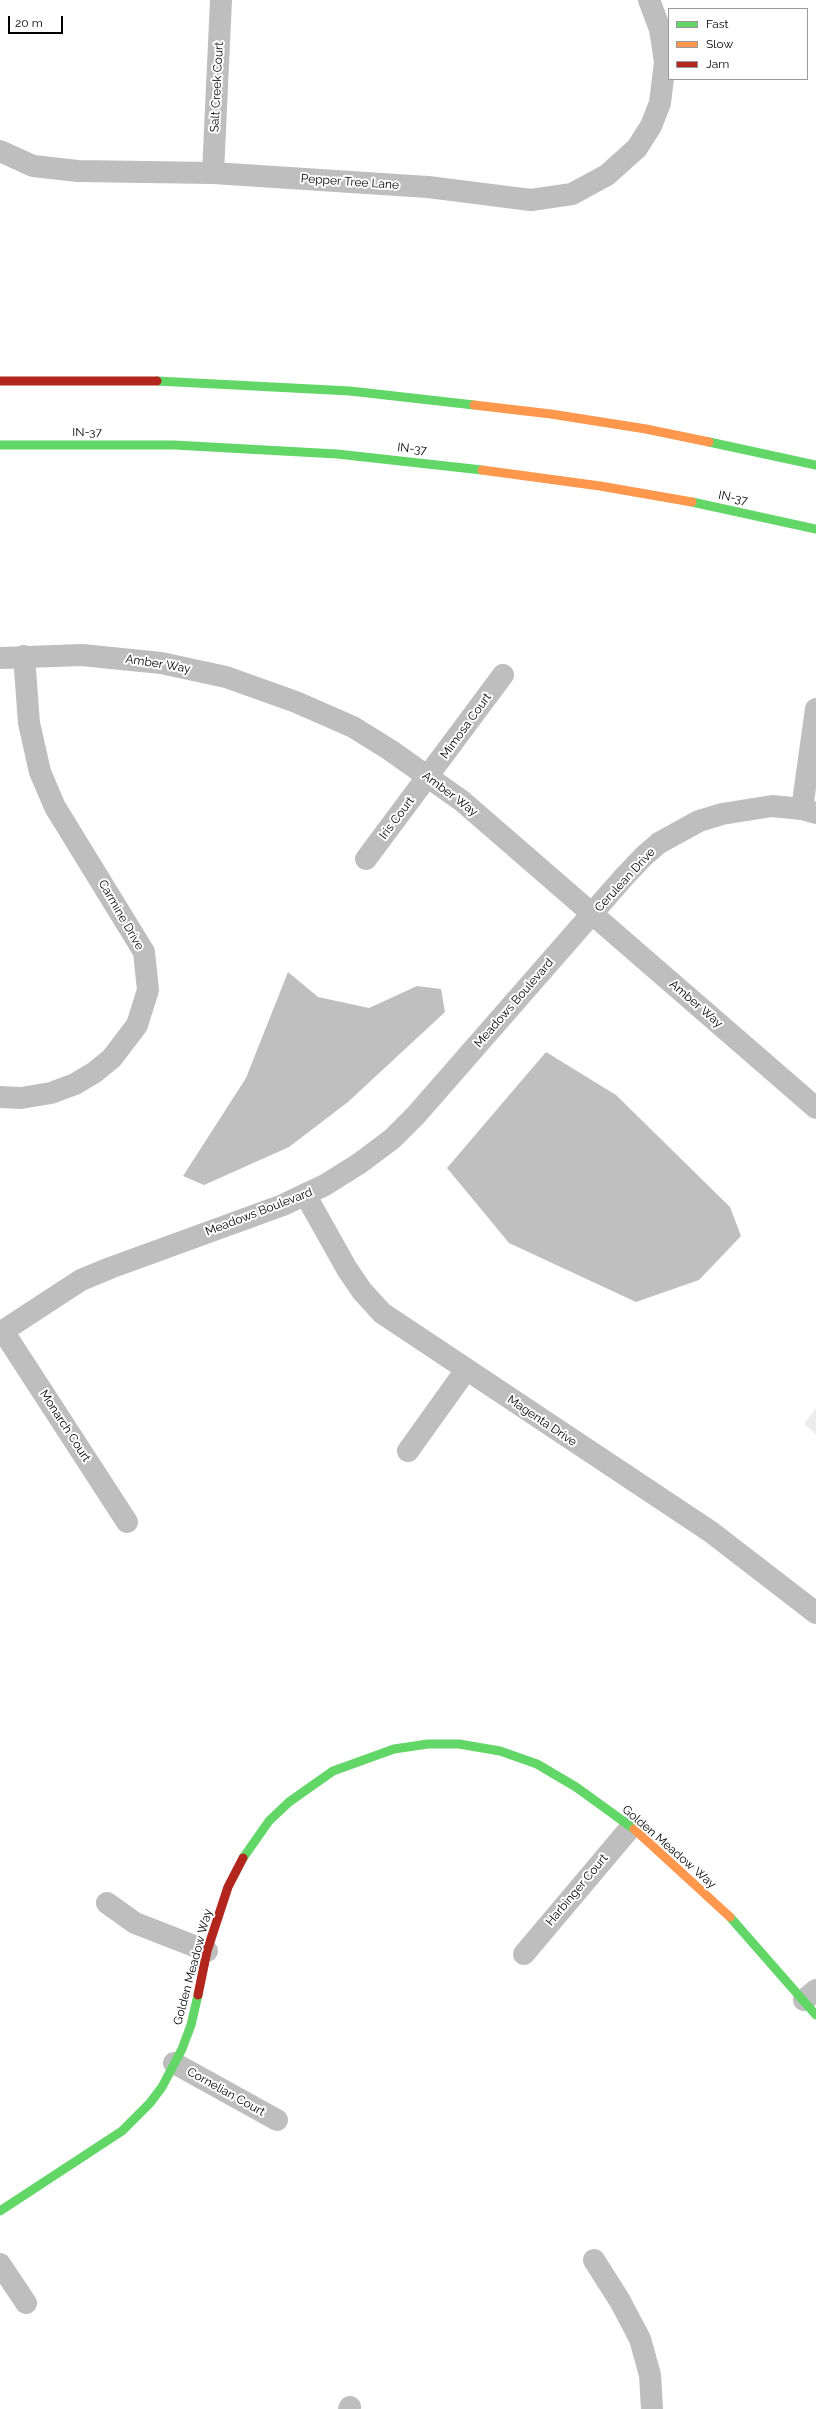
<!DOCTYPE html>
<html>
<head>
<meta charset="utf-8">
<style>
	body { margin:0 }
	#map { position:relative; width:816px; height:2409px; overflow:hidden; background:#fff; font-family:Raleway,sans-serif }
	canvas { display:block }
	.legend { position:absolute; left:668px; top:8px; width:140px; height:72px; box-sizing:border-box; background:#fff; border:1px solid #999; margin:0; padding:5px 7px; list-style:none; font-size:12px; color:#000 }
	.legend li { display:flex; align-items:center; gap:8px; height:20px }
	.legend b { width:20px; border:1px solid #999 }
	.scale { position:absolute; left:8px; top:16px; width:55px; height:18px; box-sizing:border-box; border:2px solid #000; border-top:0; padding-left:5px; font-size:12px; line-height:14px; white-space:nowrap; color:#000; -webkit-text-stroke:3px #fff; paint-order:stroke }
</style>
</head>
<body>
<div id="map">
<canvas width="816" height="2409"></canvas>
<ul class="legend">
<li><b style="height:5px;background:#63d668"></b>Fast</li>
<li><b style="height:5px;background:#ff974d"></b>Slow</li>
<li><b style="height:5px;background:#b3261e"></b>Jam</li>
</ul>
<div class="scale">20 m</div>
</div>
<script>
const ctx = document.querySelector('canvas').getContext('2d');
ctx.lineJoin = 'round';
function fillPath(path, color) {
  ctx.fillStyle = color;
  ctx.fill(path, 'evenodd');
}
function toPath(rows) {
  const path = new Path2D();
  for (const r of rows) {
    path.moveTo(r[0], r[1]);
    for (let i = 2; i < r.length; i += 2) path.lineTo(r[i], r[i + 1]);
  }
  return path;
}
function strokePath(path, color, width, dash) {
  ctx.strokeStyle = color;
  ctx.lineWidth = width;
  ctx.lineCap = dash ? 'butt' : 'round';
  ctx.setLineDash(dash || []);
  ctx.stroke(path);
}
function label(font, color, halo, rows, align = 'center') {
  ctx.font = font + ' Raleway,sans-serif';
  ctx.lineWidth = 4;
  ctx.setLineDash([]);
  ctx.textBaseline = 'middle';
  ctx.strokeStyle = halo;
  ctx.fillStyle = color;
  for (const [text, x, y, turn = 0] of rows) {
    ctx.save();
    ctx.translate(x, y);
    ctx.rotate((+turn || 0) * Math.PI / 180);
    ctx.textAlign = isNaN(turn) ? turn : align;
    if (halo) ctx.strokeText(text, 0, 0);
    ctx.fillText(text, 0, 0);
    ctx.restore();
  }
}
fillPath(toPath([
	[816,1408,816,1434,804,1424]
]), '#ececec');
fillPath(toPath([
	[288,972,318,997,369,1008,417,986,441,989,445,1012,348,1102,289,1147,204,1185,183,1176,246,1078],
	[546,1052,616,1095,730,1207,741,1236,699,1280,636,1302,509,1243,447,1168]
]), '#bfbfbf');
strokePath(toPath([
	[0,151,33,166,78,171,213,173,428,187,531,200,572,194,607,175,637,148,651,126,660,103,665,62,660,29,649,0],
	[213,173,221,0],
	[0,658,82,655,161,663,226,677,296,702,353,727,390,750,462,801,816,1108],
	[802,809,816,709],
	[366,859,503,675],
	[0,1097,21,1098,51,1093,75,1084,95,1072,112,1058,137,1025,148,990,144,952,55,807,40,772,29,723,24,656],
	[305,1194,347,1269,362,1291,382,1313,711,1532,816,1613],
	[3,1331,127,1522],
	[0,1333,81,1280,110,1268,283,1205,325,1185,360,1163,392,1139,416,1115,624,877,644,856,659,843,699,821,722,814,772,806,802,809,816,813],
	[408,1451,466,1370],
	[107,1903,135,1923,207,1951],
	[524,1954,631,1827],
	[804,2000,816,1990],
	[174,2063,277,2120],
	[594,2260,620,2301,640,2339,650,2375,652,2409],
	[0,2264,26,2303],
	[349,2409,350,2407]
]), '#bebebe', 22);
strokePath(toPath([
	[157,381,350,391,474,405],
	[709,442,816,465],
	[0,445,174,445,337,454,482,470],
	[692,502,816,529],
	[243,1858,269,1821,289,1802,333,1771,394,1749,428,1744,459,1744,500,1751,537,1764,576,1787,634,1829],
	[730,1917,816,2015],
	[0,2211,122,2131,150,2103,162,2087,182,2049,191,2025,198,1995]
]), '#63d668', 9);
strokePath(toPath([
	[474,405,551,414,646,429,709,442],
	[482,470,600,486,692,502],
	[634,1829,730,1917]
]), '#ff974d', 9);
strokePath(toPath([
	[0,381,157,381],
	[198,1995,207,1951,228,1887,243,1858]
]), '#b3261e', 9);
label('12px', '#000', '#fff', [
	["Salt Creek Court",217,87,-87],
	["Pepper Tree Lane",350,182,4],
	["IN-37",87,432],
	["IN-37",412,449,6],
	["IN-37",733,498,12],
	["Amber Way",158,664,9],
	["Mimosa Court",466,726,-54],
	["Amber Way",450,794,37],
	["Iris Court",397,818,-53],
	["Cerulean Drive",625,880,-47],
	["Carmine Drive",121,915,60],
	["Meadows Boulevard",514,1003,-49],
	["Amber Way",696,1004,41],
	["Meadows Boulevard",259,1212,-21],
	["Magenta Drive",542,1421,34],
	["Monarch Court",65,1426,57],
	["Golden Meadow Way",669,1847,41],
	["Harbinger Court",577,1890,-50],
	["Golden Meadow Way",193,1967,-75],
	["Cornelian Court",226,2092,29]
]);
</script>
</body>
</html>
